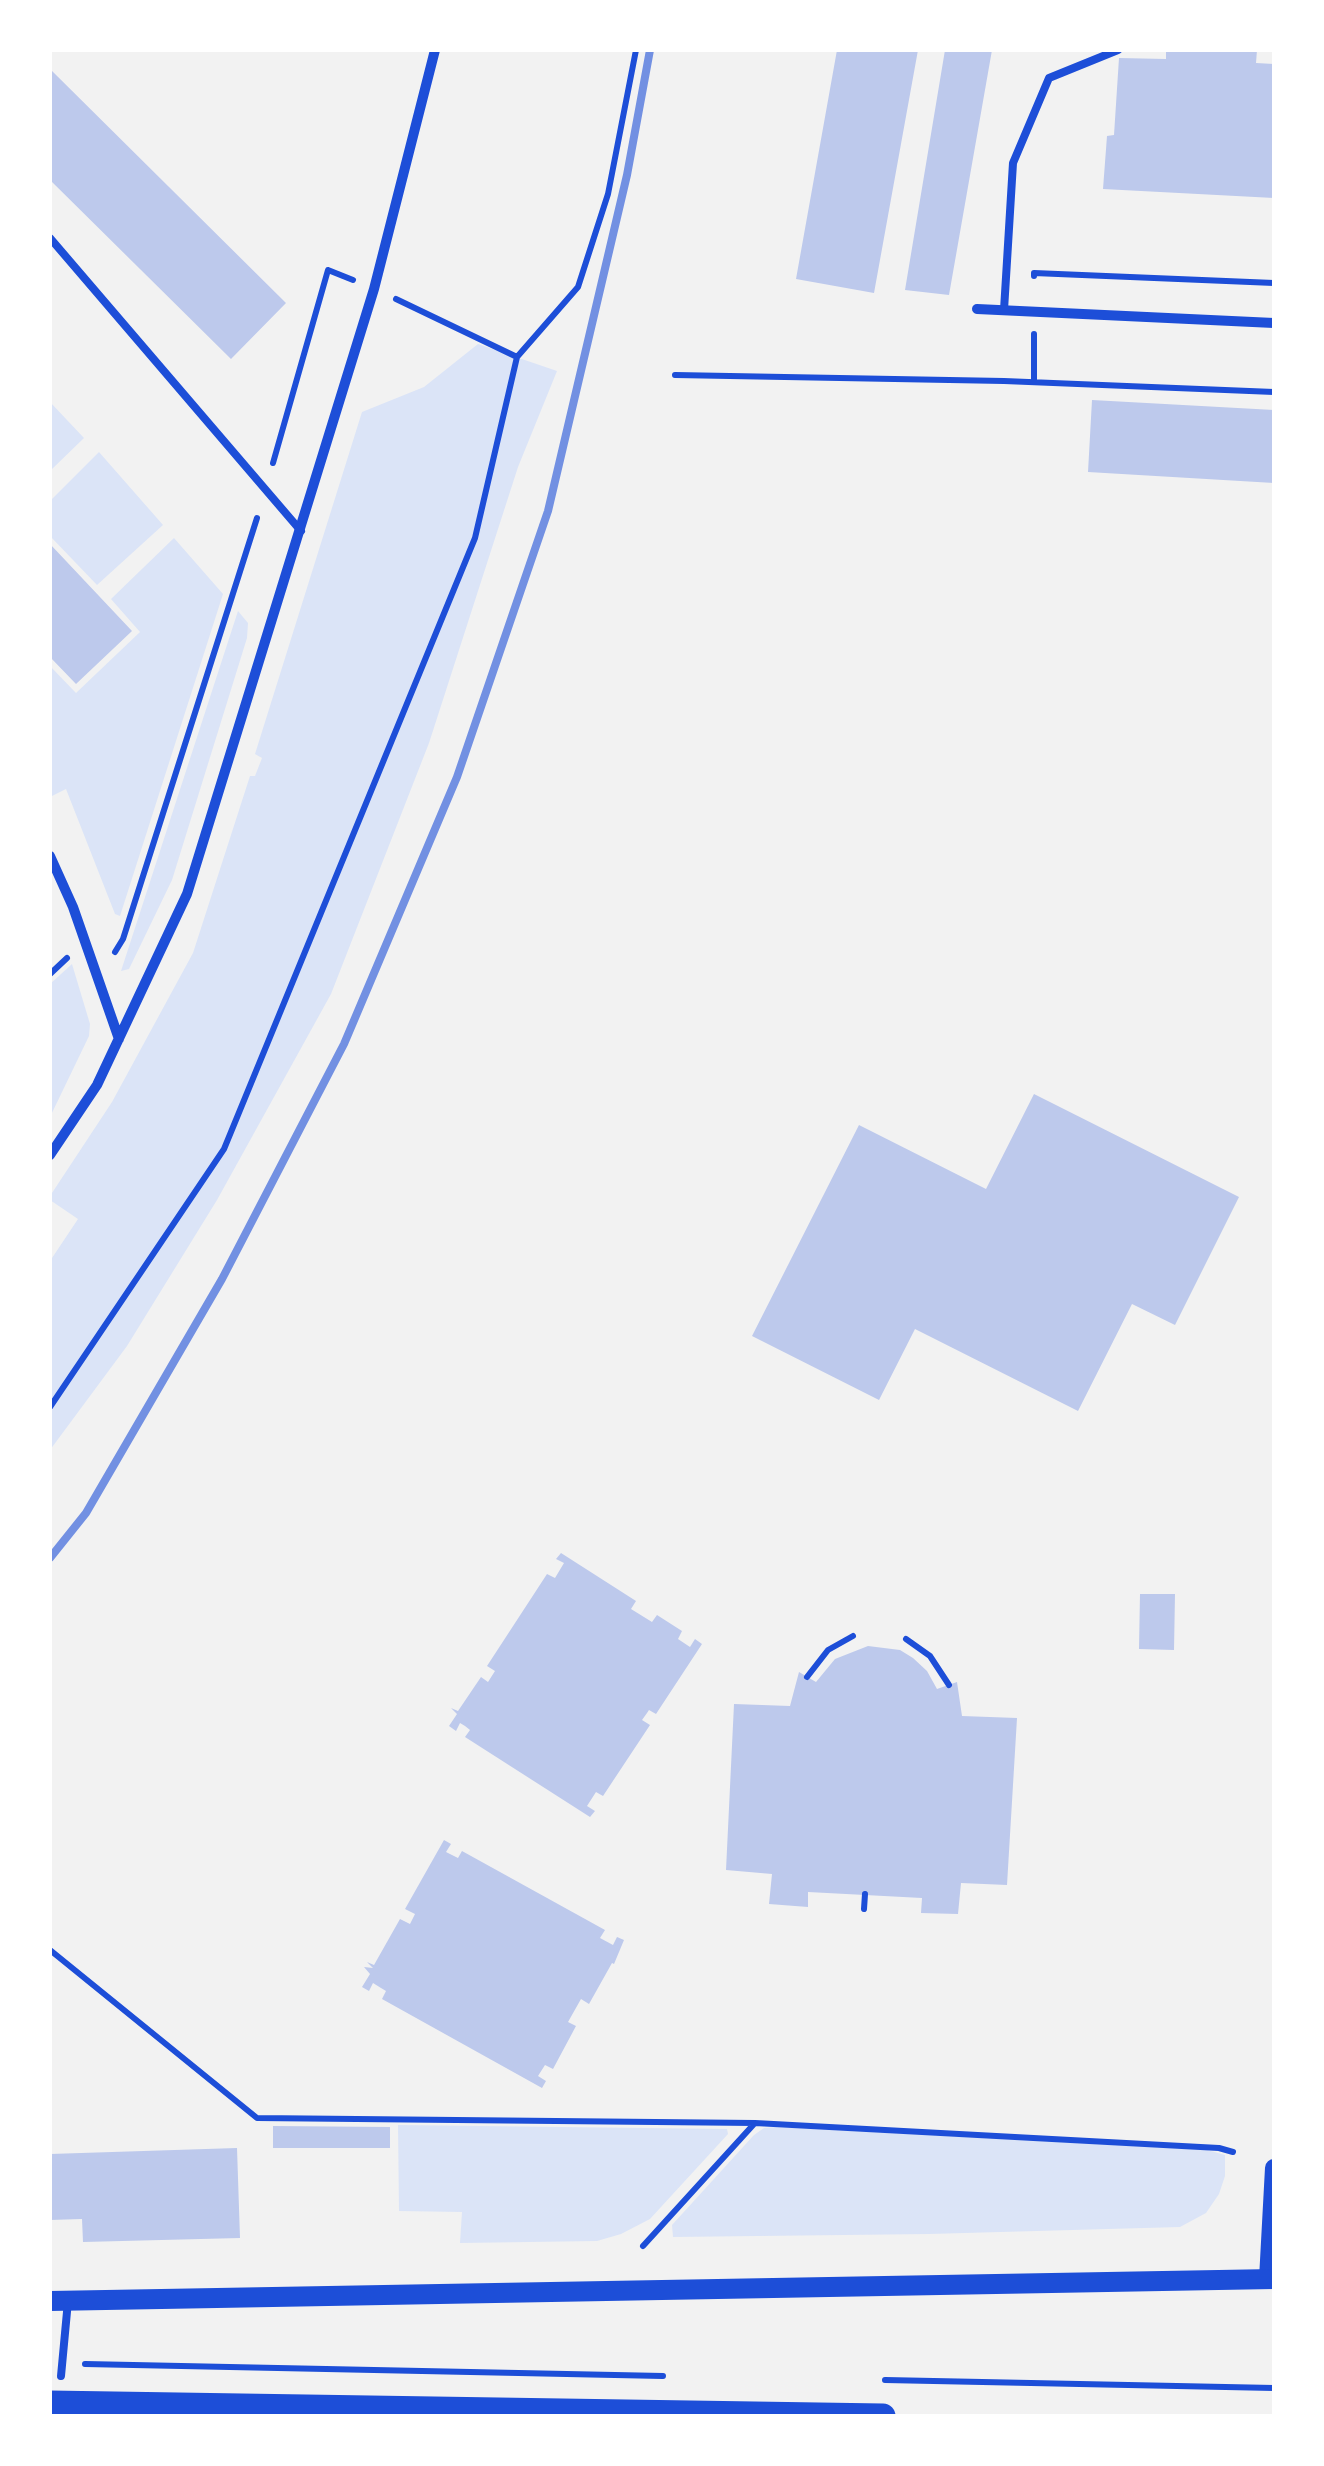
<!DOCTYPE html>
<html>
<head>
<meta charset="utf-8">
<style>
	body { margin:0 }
	#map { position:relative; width:1324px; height:2466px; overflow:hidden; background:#f2f2f2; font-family:Ubuntu,sans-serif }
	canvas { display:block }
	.frame { position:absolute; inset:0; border:52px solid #fff; pointer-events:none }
</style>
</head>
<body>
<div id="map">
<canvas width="1324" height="2466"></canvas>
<div class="frame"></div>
</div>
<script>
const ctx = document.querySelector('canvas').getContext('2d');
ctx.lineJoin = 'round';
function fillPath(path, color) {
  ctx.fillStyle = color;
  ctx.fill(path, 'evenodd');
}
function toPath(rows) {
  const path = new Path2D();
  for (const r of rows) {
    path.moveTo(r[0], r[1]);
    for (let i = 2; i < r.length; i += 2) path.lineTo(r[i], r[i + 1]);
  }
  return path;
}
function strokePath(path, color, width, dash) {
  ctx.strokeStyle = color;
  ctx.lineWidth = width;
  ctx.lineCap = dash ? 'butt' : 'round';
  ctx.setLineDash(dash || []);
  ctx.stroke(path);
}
fillPath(toPath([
	[478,344,557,371,518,467,429,743,331,994,217,1200,127,1346,50,1450,50,1261,78,1219,50,1200,50,1196,112,1102,193,953,250,776,255,776,262,758,255,754,362,412,424,387],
	[50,402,84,438,50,471],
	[99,452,163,525,97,585,50,536,50,501],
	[174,538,223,594,120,916,115,914,66,789,50,797,50,666,76,693,140,632,111,599],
	[238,611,248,623,247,638,172,880,129,969,121,971],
	[72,964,90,1024,89,1036,50,1117,50,984],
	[398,2125,727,2129,728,2134,650,2219,621,2234,597,2241,460,2243,462,2212,399,2211],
	[776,2127,1207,2150,1225,2155,1225,2176,1219,2194,1206,2213,1180,2227,929,2234,673,2237,672,2225,754,2135,764,2128]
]), '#dbe4f7');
fillPath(toPath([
	[837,50,918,50,874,293,796,279],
	[945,50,992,50,949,295,905,290],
	[1166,50,1257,50,1256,63,1274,64,1274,198,1103,189,1107,136,1114,135,1119,58,1166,59],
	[50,69,286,303,231,359,50,180],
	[1092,400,1274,410,1274,483,1088,472],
	[50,544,132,631,76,684,50,657],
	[1034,1094,1239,1197,1175,1325,1132,1304,1078,1411,915,1329,879,1400,752,1336,859,1125,986,1189],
	[561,1553,636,1601,631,1609,652,1622,657,1615,682,1631,678,1639,690,1647,695,1639,702,1644,656,1714,649,1710,647,1713,642,1720,650,1725,603,1796,596,1792,587,1806,595,1811,590,1817,465,1737,470,1730,465,1726,460,1723,456,1731,449,1726,457,1714,451,1708,458,1711,481,1677,488,1682,495,1671,487,1666,547,1574,555,1578,564,1563,556,1559],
	[1140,1594,1175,1594,1174,1650,1139,1649],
	[868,1646,900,1650,913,1658,927,1671,937,1689,957,1682,962,1716,1017,1718,1007,1885,961,1883,958,1914,921,1913,922,1898,808,1892,808,1907,769,1904,772,1874,726,1870,734,1704,790,1706,799,1672,816,1682,835,1659],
	[444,1840,451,1844,446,1852,458,1858,462,1851,605,1930,600,1938,613,1945,617,1937,624,1940,614,1964,612,1963,589,2004,581,1999,568,2022,576,2026,553,2069,545,2065,538,2076,546,2081,542,2088,382,1999,386,1991,381,1988,373,1983,369,1991,362,1987,370,1974,364,1967,373,1968,367,1962,374,1965,400,1919,410,1924,415,1914,405,1909],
	[273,2126,390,2127,390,2148,273,2148],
	[237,2148,240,2238,83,2242,82,2219,50,2220,50,2154]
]), '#bdc9ec');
strokePath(toPath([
	[1034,276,1034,273,1274,283],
	[396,299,517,357],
	[1034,334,1034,381],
	[675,375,1004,381,1274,392],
	[273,463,328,270,353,280],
	[115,952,123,939,257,518],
	[50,974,67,958],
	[50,1407,224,1149,475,538,517,357,578,287,608,194,636,50],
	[906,1639,930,1656,949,1685],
	[807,1677,828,1650,853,1636],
	[864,1909,865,1894],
	[50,1950,257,2118,755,2123,1219,2148,1233,2152],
	[643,2246,754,2124],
	[85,2364,663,2376],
	[885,2380,1274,2388]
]), '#1d4ed8', 6);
strokePath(toPath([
	[50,238,301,531],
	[1004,310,1013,163,1049,78,1118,50],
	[61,2376,68,2301]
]), '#1d4ed8', 8);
strokePath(toPath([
	[977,309,1274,323],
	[50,856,73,907,119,1039],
	[50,1155,97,1085,187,894,374,289,435,50]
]), '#1d4ed8', 10);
strokePath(toPath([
	[1268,2279,1274,2168]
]), '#1d4ed8', 18);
strokePath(toPath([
	[50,2301,1274,2279]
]), '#1d4ed8', 20);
strokePath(toPath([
	[50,2403,883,2416]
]), '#1d4ed8', 25);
strokePath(toPath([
	[50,1558,86,1513,222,1279,344,1044,457,777,548,511,627,175,650,50]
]), '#7290e2', 8);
</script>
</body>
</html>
